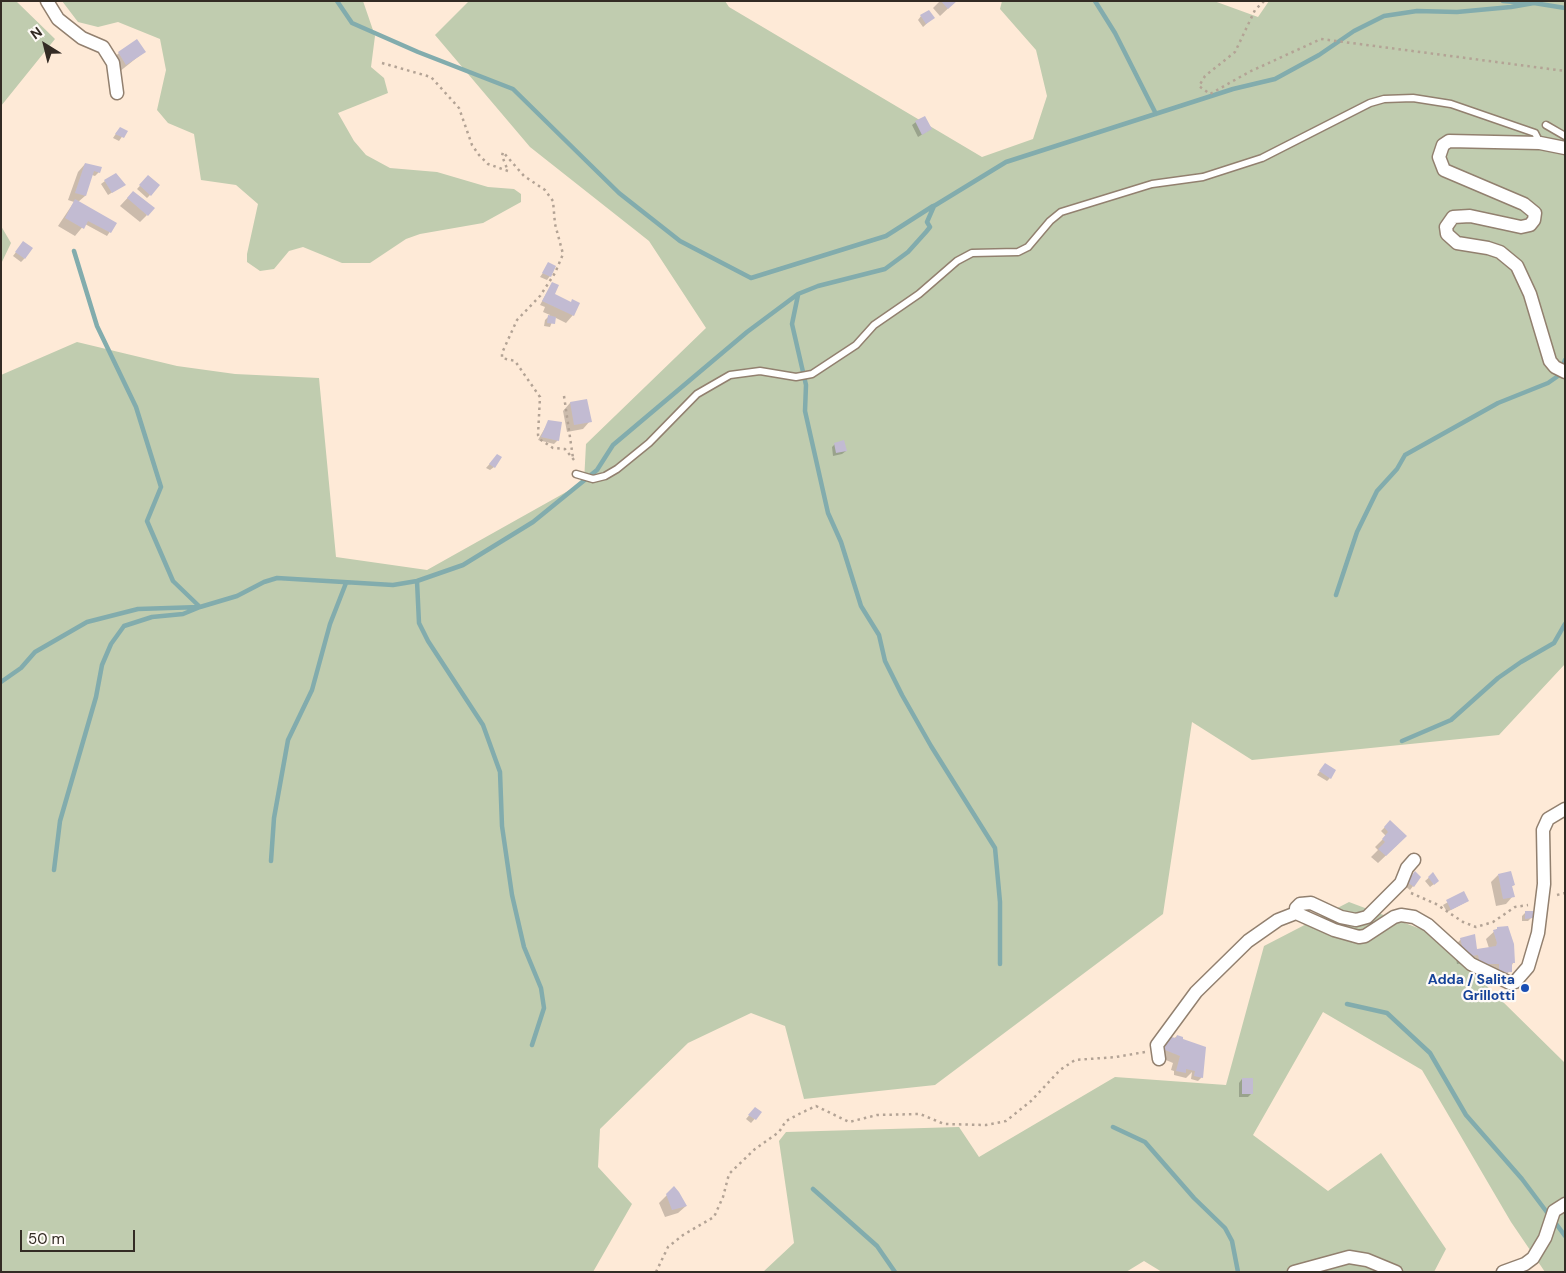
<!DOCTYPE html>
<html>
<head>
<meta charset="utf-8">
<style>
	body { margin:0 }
	#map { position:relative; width:1566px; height:1273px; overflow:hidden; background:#feead7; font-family:"DM Sans",sans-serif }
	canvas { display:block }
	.frame { position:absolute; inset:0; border:2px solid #332b24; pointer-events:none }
	.north { position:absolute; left:20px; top:20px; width:50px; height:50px; -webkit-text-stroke:4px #fefaf6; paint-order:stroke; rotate:324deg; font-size:14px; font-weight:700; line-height:20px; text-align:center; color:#332b24 }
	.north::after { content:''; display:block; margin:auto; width:18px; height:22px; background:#332b24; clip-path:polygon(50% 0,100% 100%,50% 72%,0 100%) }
	.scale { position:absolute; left:20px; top:1230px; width:115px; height:22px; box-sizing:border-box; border:2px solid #332b24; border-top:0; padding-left:6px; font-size:15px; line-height:18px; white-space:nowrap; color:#332b24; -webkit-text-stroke:4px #fefaf6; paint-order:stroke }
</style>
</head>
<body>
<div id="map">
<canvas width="1566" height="1273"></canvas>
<div class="frame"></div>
<div class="north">N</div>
<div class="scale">50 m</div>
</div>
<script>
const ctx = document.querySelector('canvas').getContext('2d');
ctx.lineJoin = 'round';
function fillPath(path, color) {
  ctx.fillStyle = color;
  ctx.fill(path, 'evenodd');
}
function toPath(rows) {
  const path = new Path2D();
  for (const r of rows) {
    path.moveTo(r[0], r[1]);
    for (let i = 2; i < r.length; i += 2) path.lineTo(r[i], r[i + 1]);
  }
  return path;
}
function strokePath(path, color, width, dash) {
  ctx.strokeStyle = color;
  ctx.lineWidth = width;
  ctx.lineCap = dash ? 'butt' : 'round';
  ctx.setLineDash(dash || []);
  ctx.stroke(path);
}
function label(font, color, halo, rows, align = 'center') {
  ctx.font = font + ' "DM Sans",sans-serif';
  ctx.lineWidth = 4.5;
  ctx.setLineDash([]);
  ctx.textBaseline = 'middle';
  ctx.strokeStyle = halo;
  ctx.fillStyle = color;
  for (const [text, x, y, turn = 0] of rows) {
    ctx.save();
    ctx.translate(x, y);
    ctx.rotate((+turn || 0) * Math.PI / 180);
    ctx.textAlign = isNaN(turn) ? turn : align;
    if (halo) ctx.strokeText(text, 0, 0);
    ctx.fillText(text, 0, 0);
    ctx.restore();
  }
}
fillPath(toPath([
	[1,1,16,1,55,39,1,106],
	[62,1,363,1,375,36,371,67,384,78,388,93,338,113,354,141,366,155,390,168,437,172,488,187,514,189,521,194,521,202,483,223,420,234,406,239,370,263,342,263,303,247,289,251,274,269,260,271,247,262,247,254,258,204,236,185,201,180,194,134,168,123,157,110,166,70,160,39,118,22,98,27,78,22],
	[469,1,725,1,729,7,982,157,1033,139,1047,96,1036,50,1000,9,1002,1,1214,1,1258,17,1269,1,1565,1,1565,664,1499,735,1252,760,1192,722,1163,914,935,1085,804,1099,785,1026,751,1013,688,1043,600,1129,598,1167,632,1204,593,1272,1,1272,1,375,77,342,177,366,235,374,319,378,336,557,427,570,584,482,586,444,706,328,649,241,530,147,435,35],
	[1,226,11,243,1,264],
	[1349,902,1434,934,1565,1063,1565,1272,1545,1272,1511,1222,1422,1070,1323,1012,1253,1135,1328,1191,1381,1153,1446,1249,1434,1272,1162,1272,1144,1261,1126,1272,763,1272,794,1243,779,1141,786,1132,959,1127,979,1157,1115,1077,1226,1085,1264,946]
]), '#c0ccaf');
fillPath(toPath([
	[940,1,956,1,940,16,933,8],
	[921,16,933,18,923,27,918,20],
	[144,52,119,72,111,60,119,53],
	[916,122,931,129,918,137,912,125],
	[126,131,119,141,113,138,117,132],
	[85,164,99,172,95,176,92,175,85,196,78,202,115,224,107,236,85,224,75,236,58,226,74,202,68,200,78,172],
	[148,177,150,195,147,198,137,189],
	[105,181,124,185,108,195,101,184],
	[133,192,147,215,140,222,120,206],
	[23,243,24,259,21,262,13,256],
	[549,264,550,276,547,280,540,277],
	[552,283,550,299,573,315,566,323,554,317,550,327,544,326,545,320,550,315,543,312,545,307,540,305],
	[586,400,590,421,583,429,567,432,563,411,570,403],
	[549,421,558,440,554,444,538,440],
	[835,444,846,451,842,454,833,456,832,447],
	[494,459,494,467,490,470,486,468],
	[1325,764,1330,778,1327,781,1317,775],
	[1390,822,1398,844,1378,863,1371,857,1378,850,1375,847,1386,836,1381,831],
	[1433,874,1434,884,1430,887,1425,881],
	[1498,875,1514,885,1511,887,1513,896,1506,904,1496,906,1491,882],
	[1412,876,1420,877,1410,890,1405,886],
	[1464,893,1468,901,1447,912,1443,905],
	[1525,913,1531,918,1528,921,1522,921,1522,916],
	[1498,928,1513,963,1507,975,1470,962,1457,964,1454,947,1461,939,1476,951,1489,948,1486,939],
	[1177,1036,1202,1077,1198,1081,1191,1079,1192,1072,1186,1078,1174,1075,1174,1071,1171,1070,1173,1063,1154,1055],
	[1242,1079,1252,1093,1248,1097,1239,1097,1239,1083],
	[752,1112,760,1113,751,1123,746,1119],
	[674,1188,686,1206,678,1213,665,1217,659,1203]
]), '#0003');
strokePath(toPath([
	[337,1,352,23,418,52,513,89,619,193,680,241,751,278,886,236,933,206],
	[1095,1,1115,33,1156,114],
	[1503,1,1526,3],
	[798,295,792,324,806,385,805,411,828,513,841,542,861,606,879,635,885,661,902,695,931,746,995,848,1000,902,1000,964],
	[417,581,419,623,428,641,483,725,500,772,502,826,512,895,524,947,541,988,544,1008,532,1045],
	[1336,595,1357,532,1377,491,1397,469,1405,455,1498,403,1548,383,1558,376,1565,360],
	[1,682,21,668,35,652,87,622,138,609,200,607,237,596,264,582,277,578,393,585,417,581,463,565,533,522,597,470,613,445,747,332,798,294,818,286,885,269,908,252,926,232,930,227,927,222,934,206,1006,162,1233,89,1275,79,1319,55,1354,31,1384,16,1417,11,1457,12,1511,7,1534,3,1565,8],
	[1402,741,1451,720,1498,678,1521,662,1554,643,1565,624],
	[271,861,274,818,288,740,312,690,330,624,346,583],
	[54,870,60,821,96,697,102,665,111,644,124,626,152,617,183,614,200,607,173,581,147,521,161,487,136,407,97,326,74,251],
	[1347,1004,1387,1013,1430,1053,1466,1115,1522,1179,1549,1215],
	[1113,1127,1145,1142,1194,1198,1225,1228,1232,1241,1238,1272],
	[813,1189,877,1246,895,1272],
	[1554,1221,1565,1236]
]), '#82acad', 4.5);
fillPath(toPath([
	[941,1,957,1,948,9],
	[929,10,935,18,926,24,920,15],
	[137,39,146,52,126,65,118,52],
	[925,116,932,129,922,135,915,121],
	[120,127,128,131,124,138,115,134],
	[85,163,102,167,100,173,94,171,86,196,75,193],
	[116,173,126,185,112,193,104,180],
	[148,175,160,185,151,196,139,185],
	[133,191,155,208,148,216,127,198],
	[75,199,117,223,111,233,88,221,84,229,65,218],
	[23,241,33,248,25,259,15,252],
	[548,262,556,266,551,277,542,273],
	[552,282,559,285,555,294,571,302,572,299,580,303,574,316,542,301],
	[548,315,556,317,555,324,547,323],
	[587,399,592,422,574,425,570,402],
	[548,420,562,422,559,441,541,437],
	[844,440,847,451,836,453,834,443],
	[497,454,502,457,495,468,489,464],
	[1325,763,1336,770,1331,779,1319,771],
	[1390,820,1407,836,1386,856,1378,849,1385,842,1382,839,1388,832,1384,827],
	[1415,871,1421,877,1414,887,1407,882],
	[1511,871,1515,885,1512,886,1515,897,1503,899,1498,874],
	[1433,872,1439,881,1434,885,1428,877],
	[1464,891,1469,901,1451,910,1446,900],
	[1525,911,1534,911,1533,918,1525,919],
	[1508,926,1514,944,1515,963,1512,963,1512,972,1499,973,1499,964,1480,964,1478,955,1465,957,1460,938,1475,934,1477,949,1496,946,1497,943,1493,930,1497,929,1497,927],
	[1177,1035,1183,1037,1183,1039,1206,1047,1203,1078,1194,1076,1195,1071,1186,1069,1186,1073,1176,1071,1180,1056,1160,1048,1166,1036,1176,1038],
	[1242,1078,1253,1078,1253,1094,1242,1094],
	[755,1107,762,1112,756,1120,748,1115],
	[674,1186,679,1192,687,1206,672,1210,666,1194]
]), '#c2bbd2');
const lane = toPath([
	[1546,125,1565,136],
	[576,474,593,479,605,476,617,469,649,443,697,394,730,375,760,371,796,377,812,374,856,345,874,325,919,294,957,261,972,253,1018,252,1028,247,1050,221,1061,212,1152,184,1203,177,1262,158,1370,103,1384,99,1413,98,1451,104,1535,133,1540,143]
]);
const street = toPath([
	[47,1,58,19,82,38,103,47,113,63,117,93],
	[1565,148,1540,143,1449,141,1443,145,1439,157,1444,170,1524,204,1535,213,1534,220,1530,225,1521,227,1470,216,1453,217,1446,227,1447,234,1457,243,1488,248,1500,252,1517,266,1530,294,1550,361,1555,367,1565,372],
	[1414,860,1407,868,1401,883,1367,917,1356,920,1341,917,1311,903,1300,904,1296,908,1296,913,1334,930,1359,937,1365,936,1394,917,1401,915,1414,917,1428,925,1471,964,1510,983,1515,982,1528,967,1538,933,1544,884,1543,830,1548,819,1565,809],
	[1159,1059,1157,1045,1196,992,1248,941,1278,920,1296,913],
	[1294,1272,1349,1257,1367,1260,1396,1272],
	[1503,1272,1525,1264,1533,1258,1545,1238,1554,1211,1565,1204]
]);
strokePath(lane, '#92806f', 9);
strokePath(street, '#92806f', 15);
strokePath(toPath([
	[1264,1,1255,10,1235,52,1205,76,1199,86,1210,94,1249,72,1321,39,1565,71],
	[382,63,431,77,459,108,472,145,479,155,488,164,508,171,502,156,503,152,524,176,545,190,553,201,555,224,563,254,555,273,540,296,517,320,502,353,502,358,515,361,540,397,538,435,541,440,553,448,565,449,574,460],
	[564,396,573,458],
	[1411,893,1436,904,1463,922,1476,927,1493,922,1515,907,1528,905],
	[1557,895,1565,893],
	[656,1272,668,1247,683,1235,714,1217,723,1197,729,1174,755,1149,779,1132,786,1121,801,1113,816,1106,849,1122,877,1115,920,1114,944,1124,986,1125,1006,1121,1031,1101,1060,1070,1075,1060,1116,1057,1145,1052]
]), '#b3a395', 2.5, [2.5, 4]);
strokePath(lane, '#fff', 6);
strokePath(street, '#fff', 12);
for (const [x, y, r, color] of [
	[1525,988,5,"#1a4fb4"]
]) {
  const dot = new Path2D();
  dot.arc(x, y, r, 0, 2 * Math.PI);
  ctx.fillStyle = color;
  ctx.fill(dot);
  strokePath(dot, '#fefaf6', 2);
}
label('bold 14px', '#164399', '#fefaf6', [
	["Adda / Salita",1515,980],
	["Grillotti",1515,996]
], 'right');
</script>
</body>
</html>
